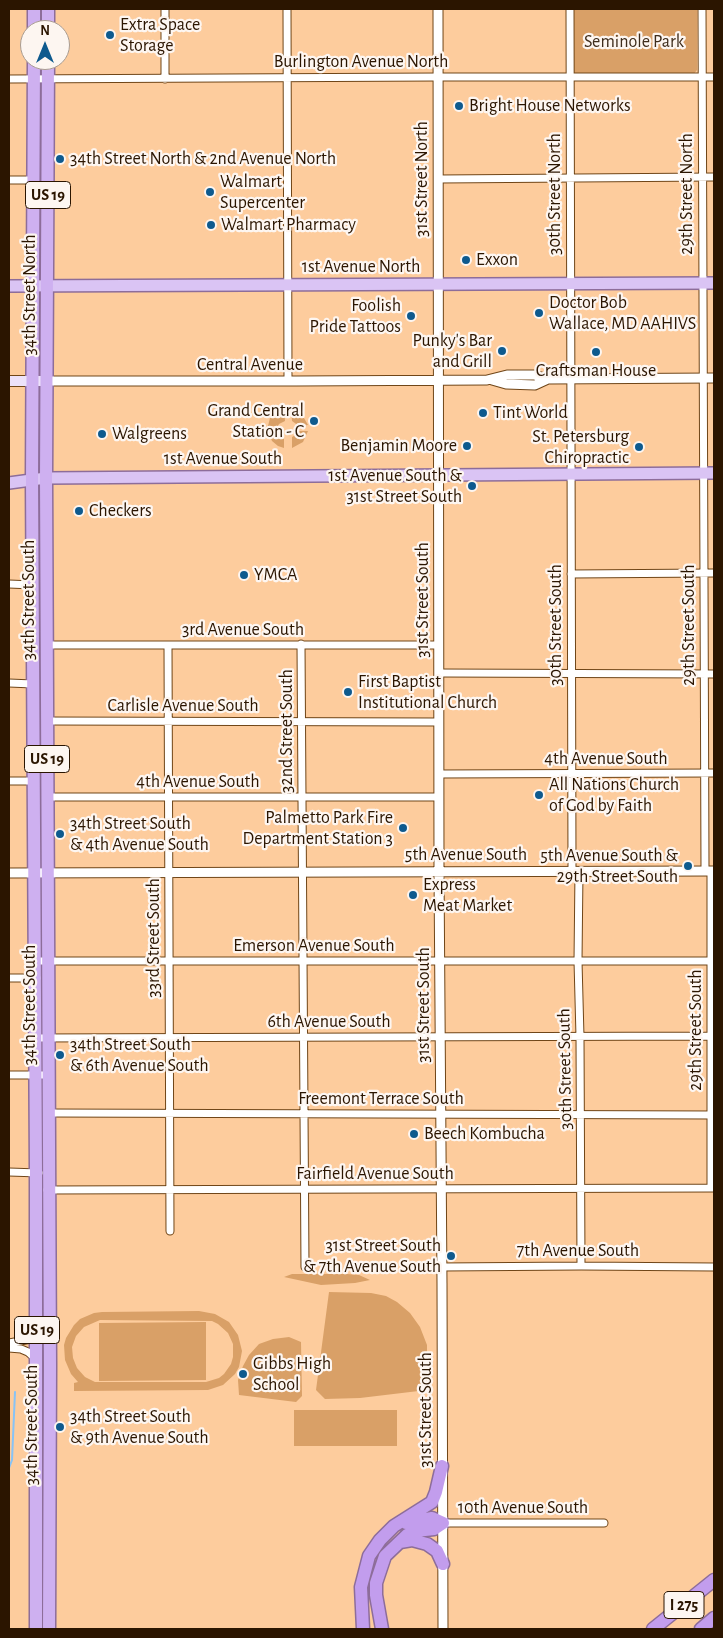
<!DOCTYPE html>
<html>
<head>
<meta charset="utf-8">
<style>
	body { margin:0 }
	#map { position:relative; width:723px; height:1638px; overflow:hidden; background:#fdcc9d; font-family:"Alegreya Sans",sans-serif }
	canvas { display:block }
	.frame { position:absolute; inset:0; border:10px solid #2b1500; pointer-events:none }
	.north { position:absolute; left:20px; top:20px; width:50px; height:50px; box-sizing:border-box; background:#fdf6f1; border:1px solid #a99c91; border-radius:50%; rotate:0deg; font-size:14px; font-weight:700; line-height:20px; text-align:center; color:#2b1500 }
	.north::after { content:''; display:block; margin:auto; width:18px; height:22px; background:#0e5a8e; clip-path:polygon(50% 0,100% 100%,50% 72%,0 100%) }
</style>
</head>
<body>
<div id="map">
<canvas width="723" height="1638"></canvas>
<div class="frame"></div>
<div class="north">N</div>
</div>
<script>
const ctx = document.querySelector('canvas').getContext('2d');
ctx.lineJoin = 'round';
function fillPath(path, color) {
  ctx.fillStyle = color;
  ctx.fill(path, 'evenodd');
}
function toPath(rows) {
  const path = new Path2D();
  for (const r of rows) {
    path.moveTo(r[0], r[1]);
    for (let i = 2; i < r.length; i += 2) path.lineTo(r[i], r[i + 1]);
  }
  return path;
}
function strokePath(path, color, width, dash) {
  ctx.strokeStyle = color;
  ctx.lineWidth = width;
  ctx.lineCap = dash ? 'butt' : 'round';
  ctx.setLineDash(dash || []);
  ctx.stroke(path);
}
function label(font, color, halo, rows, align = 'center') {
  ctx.font = font + ' "Alegreya Sans",sans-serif';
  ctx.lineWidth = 4.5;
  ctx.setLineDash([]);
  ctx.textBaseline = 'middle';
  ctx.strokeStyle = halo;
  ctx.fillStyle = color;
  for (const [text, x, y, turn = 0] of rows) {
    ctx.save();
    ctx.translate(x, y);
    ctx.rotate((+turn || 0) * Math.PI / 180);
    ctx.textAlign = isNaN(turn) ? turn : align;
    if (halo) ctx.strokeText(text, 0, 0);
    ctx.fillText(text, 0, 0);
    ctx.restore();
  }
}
fillPath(toPath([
	[571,9,697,9,697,70,693,75,574,75,572,71],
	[284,408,285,421,279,424,278,426,268,426,270,418,274,413],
	[291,408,301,413,308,425,299,426,292,421],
	[268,431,278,431,284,437,284,448,278,446,272,441],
	[299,431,308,431,303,442,292,448,292,437,299,433],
	[292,1274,347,1274,359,1275,370,1280,355,1283,321,1285,284,1277],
	[329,1292,371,1293,386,1296,397,1302,410,1313,420,1327,427,1345,427,1390,360,1398,325,1399,316,1390],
	[102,1312,199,1311,215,1314,229,1322,238,1335,242,1351,239,1367,235,1374,223,1385,208,1390,74,1391,74,1383,78,1382,71,1374,65,1360,64,1345,66,1338,74,1325,80,1319,94,1313],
	[100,1320,212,1321,218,1324,228,1333,233,1344,233,1357,231,1364,224,1374,219,1378,206,1382,95,1382,85,1377,77,1368,73,1358,72,1347,76,1336,84,1327],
	[206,1322,206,1380,99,1381,99,1323],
	[289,1337,301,1342,302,1396,296,1402,239,1395,238,1380,243,1366,249,1355,259,1344,273,1339],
	[294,1410,397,1410,397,1446,294,1446]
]), '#d9a067');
strokePath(toPath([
	[9,1468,12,1460,15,1392]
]), '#87c3f6', 2);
const minor = toPath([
	[287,9,288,381],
	[570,9,572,871],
	[702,9,705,871],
	[9,79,438,77,714,77],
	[165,79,165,9],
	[439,179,714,177],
	[9,180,33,180],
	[571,574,714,573],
	[9,584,33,585],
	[301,644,305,1267],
	[47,645,439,645],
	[168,645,170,1231],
	[439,673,714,674],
	[9,683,33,684],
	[47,721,439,722],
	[439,774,714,773],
	[9,781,33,781],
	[47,797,439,797],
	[579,871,578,961,580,1037,581,1266],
	[711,871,711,1188],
	[34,961,714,961],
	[9,978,37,978],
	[35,1038,714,1036],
	[9,1075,47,1075],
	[48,1113,714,1115],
	[9,1172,39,1173],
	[47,1190,714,1188],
	[442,1267,581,1266,714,1267],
	[9,1343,37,1338],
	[9,1348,21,1349,28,1352,35,1358],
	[443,1523,604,1523]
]);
const tertiary = toPath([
	[438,9,439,872,442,1283,443,1629],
	[492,380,506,384,535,385,548,379],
	[47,381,296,381,487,380,507,375,534,375,548,379,714,378],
	[9,873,714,871]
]);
const secondary = toPath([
	[9,381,47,381]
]);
const primary = toPath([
	[9,286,714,283],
	[9,483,46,478,714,473]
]);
const trunk = toPath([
	[34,30,34,9],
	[48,30,48,9],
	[34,60,32,480,36,1173,36,1629],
	[48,60,46,478,50,1366,49,1629]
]);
const motorway = toPath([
	[406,1523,432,1518,443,1523],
	[400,1542,412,1540,427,1544,437,1551,443,1564],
	[363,1629,361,1587,369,1556,380,1540,394,1526,432,1502,436,1492,442,1466],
	[382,1629,376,1595,376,1583,385,1556,407,1535,416,1531,434,1529,443,1523],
	[653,1629,714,1580],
	[701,1629,714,1618]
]);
strokePath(minor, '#704618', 9);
strokePath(tertiary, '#704618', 11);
strokePath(secondary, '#704618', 12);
strokePath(primary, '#8d6d9a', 14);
strokePath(trunk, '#8d6d9a', 15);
strokePath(motorway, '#8d6d9a', 15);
strokePath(minor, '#fff', 7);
strokePath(tertiary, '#fff', 9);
strokePath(secondary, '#ede2fa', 10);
strokePath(primary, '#dac4f4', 11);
strokePath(trunk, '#ceb0f0', 12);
strokePath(motorway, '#c29ded', 12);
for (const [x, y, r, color] of [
	[110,35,5,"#0e5a8e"],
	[459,106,5,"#0e5a8e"],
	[60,159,5,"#0e5a8e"],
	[210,192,5,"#0e5a8e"],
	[211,225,5,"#0e5a8e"],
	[466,260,5,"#0e5a8e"],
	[539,313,5,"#0e5a8e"],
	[411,316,5,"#0e5a8e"],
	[502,351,5,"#0e5a8e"],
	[596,352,5,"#0e5a8e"],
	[483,413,5,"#0e5a8e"],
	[314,421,5,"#0e5a8e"],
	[102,434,5,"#0e5a8e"],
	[467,446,5,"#0e5a8e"],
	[639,447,5,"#0e5a8e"],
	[472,486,5,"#0e5a8e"],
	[79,511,5,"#0e5a8e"],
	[244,575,5,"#0e5a8e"],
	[348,692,5,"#0e5a8e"],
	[539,795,5,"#0e5a8e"],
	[403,828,5,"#0e5a8e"],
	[60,834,5,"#0e5a8e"],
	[688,866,5,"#0e5a8e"],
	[413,895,5,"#0e5a8e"],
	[60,1055,5,"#0e5a8e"],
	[414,1134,5,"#0e5a8e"],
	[451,1256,5,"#0e5a8e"],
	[243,1374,5,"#0e5a8e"],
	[60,1427,5,"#0e5a8e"]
]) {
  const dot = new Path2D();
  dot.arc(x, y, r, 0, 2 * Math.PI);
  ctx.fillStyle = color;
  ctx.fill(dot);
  strokePath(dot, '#fdf6f1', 2);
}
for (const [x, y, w] of [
	[48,195,45],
	[47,759,45],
	[37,1330,45],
	[684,1605,40]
]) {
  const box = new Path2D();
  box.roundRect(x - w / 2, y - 13.5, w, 27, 4);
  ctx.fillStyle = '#fdf6f1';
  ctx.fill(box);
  strokePath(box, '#2b1500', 1);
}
label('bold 16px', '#2b1500', null, [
	["US 19",48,195],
	["US 19",47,759],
	["US 19",37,1330],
	["I 275",684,1605]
]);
label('18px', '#2b1500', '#fdf6f1', [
	["Extra Space",120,25],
	["Storage",120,46],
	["Bright House Networks",469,106],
	["34th Street North & 2nd Avenue North",70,159],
	["Walmart",220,182],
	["Supercenter",220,203],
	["Walmart Pharmacy",221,225],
	["Exxon",476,260],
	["Doctor Bob",549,303],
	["Wallace, MD AAHIVS",549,324],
	["Foolish",401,306,"right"],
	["Pride Tattoos",401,327,"right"],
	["Punky's Bar",492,341,"right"],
	["and Grill",492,362,"right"],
	["Craftsman House",596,371,"center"],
	["Grand Central",304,411,"right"],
	["Station - C",304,432,"right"],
	["Tint World",493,413],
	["Walgreens",112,434],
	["St. Petersburg",629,437,"right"],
	["Chiropractic",629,458,"right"],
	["Benjamin Moore",457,446,"right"],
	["1st Avenue South &",462,476,"right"],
	["31st Street South",462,497,"right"],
	["Checkers",89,511],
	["YMCA",254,575],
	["First Baptist",358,682],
	["Institutional Church",358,703],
	["All Nations Church",549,785],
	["of God by Faith",549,806],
	["Palmetto Park Fire",393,818,"right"],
	["Department Station 3",393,839,"right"],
	["34th Street South",70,824],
	["& 4th Avenue South",70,845],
	["5th Avenue South &",678,856,"right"],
	["29th Street South",678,877,"right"],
	["Express",423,885],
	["Meat Market",423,906],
	["34th Street South",70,1045],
	["& 6th Avenue South",70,1066],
	["Beech Kombucha",424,1134],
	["31st Street South",441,1246,"right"],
	["& 7th Avenue South",441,1267,"right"],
	["Gibbs High",253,1364],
	["School",253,1385],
	["34th Street South",70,1417],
	["& 9th Avenue South",70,1438]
], 'left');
label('18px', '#3e2c1b', '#fdf6f1', [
	["Seminole Park",634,42]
]);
label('18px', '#2b1500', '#fdf6f1', [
	["Burlington Avenue North",361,62],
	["31st Street North",422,179,-90],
	["30th Street North",555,194,-90],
	["29th Street North",687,194,-90],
	["1st Avenue North",361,267],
	["34th Street North",30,295,-90],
	["Central Avenue",250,365],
	["1st Avenue South",223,459],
	["34th Street South",29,600,-90],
	["31st Street South",423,600,-90],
	["30th Street South",556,625,-90],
	["29th Street South",689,625,-90],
	["3rd Avenue South",243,630],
	["Carlisle Avenue South",183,706],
	["32nd Street South",287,731,-90],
	["4th Avenue South",606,759],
	["4th Avenue South",198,782],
	["5th Avenue South",466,855],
	["33rd Street South",154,938,-90],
	["Emerson Avenue South",314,946],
	["34th Street South",30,1005,-90],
	["31st Street South",424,1005,-90],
	["6th Avenue South",329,1022],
	["29th Street South",696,1030,-90],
	["30th Street South",565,1069,-91],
	["Freemont Terrace South",381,1099],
	["Fairfield Avenue South",375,1174],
	["7th Avenue South",578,1251],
	["31st Street South",426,1410,-90],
	["34th Street South",32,1425,-90],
	["10th Avenue South",523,1508]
]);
</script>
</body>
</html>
